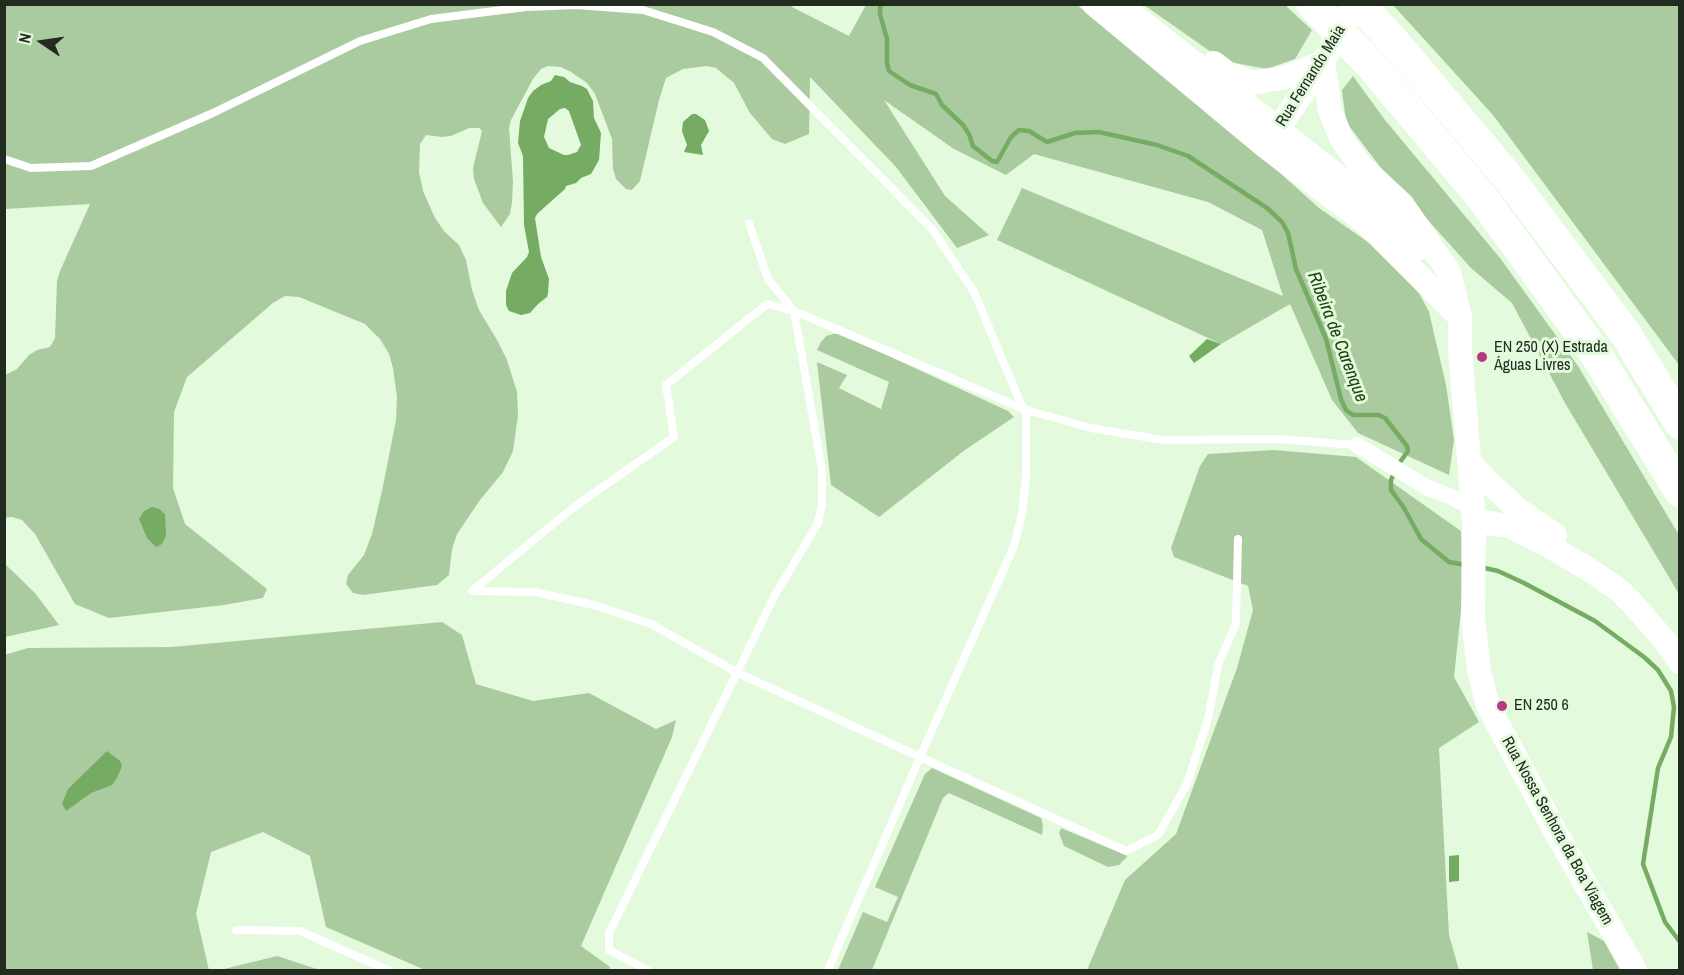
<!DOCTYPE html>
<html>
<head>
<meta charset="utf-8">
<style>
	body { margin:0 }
	#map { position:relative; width:1684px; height:975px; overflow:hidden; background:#e3fadc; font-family:"Archivo Narrow",sans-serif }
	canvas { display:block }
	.frame { position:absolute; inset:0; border:6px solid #222b20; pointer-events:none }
	.north { position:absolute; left:12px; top:12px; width:60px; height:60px; -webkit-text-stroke:4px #e3fadc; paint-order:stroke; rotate:283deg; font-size:16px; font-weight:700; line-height:24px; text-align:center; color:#222b20 }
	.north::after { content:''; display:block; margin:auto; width:21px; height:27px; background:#222b20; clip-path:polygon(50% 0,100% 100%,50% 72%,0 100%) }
</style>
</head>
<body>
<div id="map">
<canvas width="1684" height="975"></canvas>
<div class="frame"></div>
<div class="north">N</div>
</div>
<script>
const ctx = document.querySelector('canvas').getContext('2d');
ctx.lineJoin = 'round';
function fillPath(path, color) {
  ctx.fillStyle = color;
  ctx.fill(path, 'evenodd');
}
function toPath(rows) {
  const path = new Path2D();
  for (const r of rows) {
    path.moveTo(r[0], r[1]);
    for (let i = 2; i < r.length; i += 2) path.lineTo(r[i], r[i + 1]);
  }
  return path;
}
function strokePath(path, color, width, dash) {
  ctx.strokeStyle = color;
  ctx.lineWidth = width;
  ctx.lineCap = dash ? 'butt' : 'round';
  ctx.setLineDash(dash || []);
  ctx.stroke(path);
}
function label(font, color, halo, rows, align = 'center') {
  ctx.font = font + ' "Archivo Narrow",sans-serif';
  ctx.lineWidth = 6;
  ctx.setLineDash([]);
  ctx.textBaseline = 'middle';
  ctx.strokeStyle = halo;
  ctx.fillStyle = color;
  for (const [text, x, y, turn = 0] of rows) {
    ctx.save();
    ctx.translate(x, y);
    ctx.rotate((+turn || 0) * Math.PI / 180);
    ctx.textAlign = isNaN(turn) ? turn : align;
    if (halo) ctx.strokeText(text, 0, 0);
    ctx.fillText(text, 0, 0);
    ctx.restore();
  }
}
fillPath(toPath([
	[793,4,792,7,849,36,866,5,1077,5,1251,147,1319,208,1375,247,1417,289,1429,312,1446,385,1454,440,1449,475,1358,433,1332,400,1290,304,1221,344,997,240,1022,188,1283,296,1262,230,1208,202,1034,154,1006,175,954,149,884,100,945,196,989,235,957,248,896,167,810,77,809,134,785,144,772,139,750,113,734,83,716,68,707,66,683,69,666,78,659,100,640,181,632,190,626,189,616,179,613,169,612,139,595,94,587,83,571,72,561,67,548,66,541,69,533,79,511,120,509,128,513,182,512,203,510,214,501,227,483,203,474,179,473,168,482,131,479,128,469,128,451,136,442,137,426,135,420,144,419,172,423,191,435,218,444,231,459,245,466,260,472,290,479,310,497,340,507,360,517,392,518,415,513,451,503,472,480,500,457,534,452,549,449,575,437,585,363,595,353,593,346,584,348,575,364,555,372,534,382,491,396,420,397,397,393,368,389,354,380,339,365,324,299,297,285,296,273,303,187,377,174,412,173,488,185,524,267,589,263,598,224,605,109,618,75,604,35,534,22,520,12,517,5,518,5,375,17,369,29,355,37,350,50,347,55,338,57,281,60,271,90,204,5,209,4,5],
	[1144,5,1285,5,1312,30,1295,59,1267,69,1224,61],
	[1393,5,1679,5,1679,365,1493,115],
	[1353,76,1385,120,1500,258,1578,366,1679,535,1679,594,1565,403,1512,303,1471,268,1381,168,1346,122,1342,90],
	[833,334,841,334,1008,411,1014,417,965,450,879,517,831,485,817,362,847,375,839,388,881,409,889,382,817,350,821,342,826,336],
	[1274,450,1356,457,1461,531,1462,601,1454,677,1479,722,1439,748,1449,935,1459,970,1087,970,1125,880,1176,834,1237,668,1253,610,1248,586,1174,557,1171,548,1200,466,1208,454],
	[4,563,35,593,59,625,5,637],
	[442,622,462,635,476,684,533,701,589,693,656,729,676,720,672,737,581,946,610,967,609,970,425,970,326,927,310,856,263,832,211,852,196,914,209,970,5,970,4,655,28,648,172,647],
	[932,768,1041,818,1043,826,1042,835,949,793,943,798,872,970,838,970,863,912,887,922,898,897,875,887,925,774],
	[1061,828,1111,849,1125,853,1127,857,1119,865,1108,867,1064,846,1059,833],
	[1587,932,1604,941,1620,970,1593,970],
	[277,956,320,970,220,970]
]), '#aacb9f');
fillPath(toPath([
	[555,75,564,77,570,82,582,86,587,89,593,101,594,118,601,133,599,160,591,174,581,178,576,183,566,186,565,189,537,214,535,218,541,257,549,279,548,293,547,297,538,304,530,313,521,315,509,311,506,305,506,291,512,273,527,257,529,252,524,225,523,156,518,143,520,121,528,98,533,91,541,85,551,81],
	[565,108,569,111,581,145,577,152,568,155,564,155,549,148,544,137,548,119,560,109],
	[692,114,696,114,705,120,709,131,701,145,703,155,684,152,687,145,682,131,683,122],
	[1207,339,1221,344,1194,363,1189,356],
	[152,507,159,509,165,514,166,536,162,544,156,547,147,538,139,519,144,511],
	[107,751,120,761,122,766,117,778,112,785,91,793,66,811,62,804,68,789],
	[1459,855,1459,881,1449,882,1449,856]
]), '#75ab62');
strokePath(toPath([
	[882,4,880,8,880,14,887,39,887,63,889,71,910,85,936,94,942,105,963,125,969,134,973,146,992,161,997,162,1011,137,1019,130,1029,131,1047,142,1075,133,1099,132,1157,145,1188,156,1267,208,1282,222,1288,233,1296,269,1326,339,1341,399,1346,410,1353,415,1378,415,1385,418,1407,446,1408,451,1398,465],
	[1394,473,1391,480,1391,490,1404,508,1421,539,1449,562,1466,565],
	[1480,567,1498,571,1524,583,1595,621,1644,657,1658,670,1671,691,1674,707,1671,737,1658,768,1643,864,1665,922,1680,942]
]), '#75ab62', 4.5);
strokePath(toPath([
	[4,159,31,168,91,166,213,113,360,41,431,19,526,7,577,5,643,10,713,32,763,58,932,229,974,292,1021,404,1026,410,1091,428,1163,440,1276,439,1357,445],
	[236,930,300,931,388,970],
	[647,970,609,950,609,933,775,595,818,523,822,504,822,470,794,311,768,279,749,223],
	[828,970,920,757,1014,546,1022,514,1026,476,1026,410,794,311,767,304,666,385,674,437,574,507,472,591,535,592,594,605,651,624,738,673,920,757,1126,851,1158,835,1187,784,1208,719,1218,665,1236,624,1238,539]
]), '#fff', 8);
strokePath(toPath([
	[1357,445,1428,488,1450,496,1472,508]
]), '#fff', 16);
strokePath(toPath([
	[1094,4,1266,147,1366,223,1460,317],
	[1119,4,1383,212,1420,248],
	[1323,62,1330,110,1341,138,1361,166,1402,204,1449,272,1460,317,1460,350,1474,521,1473,618,1479,670,1488,706,1555,831,1635,970],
	[1214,63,1227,73,1252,83,1287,77,1323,62],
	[1269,143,1323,62,1355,4],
	[1470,462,1486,480,1520,511,1555,535],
	[1474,521,1509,526,1549,546,1593,572,1620,591,1633,604,1665,641,1680,662]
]), '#fff', 24);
strokePath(toPath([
	[1312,4,1371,65,1484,200,1595,353,1680,491],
	[1359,4,1394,42,1511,181,1625,333,1680,423]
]), '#fff', 32);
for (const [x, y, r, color] of [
	[1482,357,6,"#b73884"],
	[1502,706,6,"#b73884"]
]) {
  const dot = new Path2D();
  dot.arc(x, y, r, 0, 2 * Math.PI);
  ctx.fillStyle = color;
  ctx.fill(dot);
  strokePath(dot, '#e3fadc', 2);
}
label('16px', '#222b20', '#e3fadc', [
	["Rua Fernando Maia",1311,76,-58],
	["Rua Nossa Senhora da Boa Viagem",1557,831,61]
]);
label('16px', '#222b20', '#e3fadc', [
	["EN 250 (X) Estrada",1494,348],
	["Águas Livres",1494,366],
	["EN 250 6",1514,706]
], 'left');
label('italic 18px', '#1e420f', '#e3fadc', [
	["Ribeira de Carenque",1337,337,69]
]);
</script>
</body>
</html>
